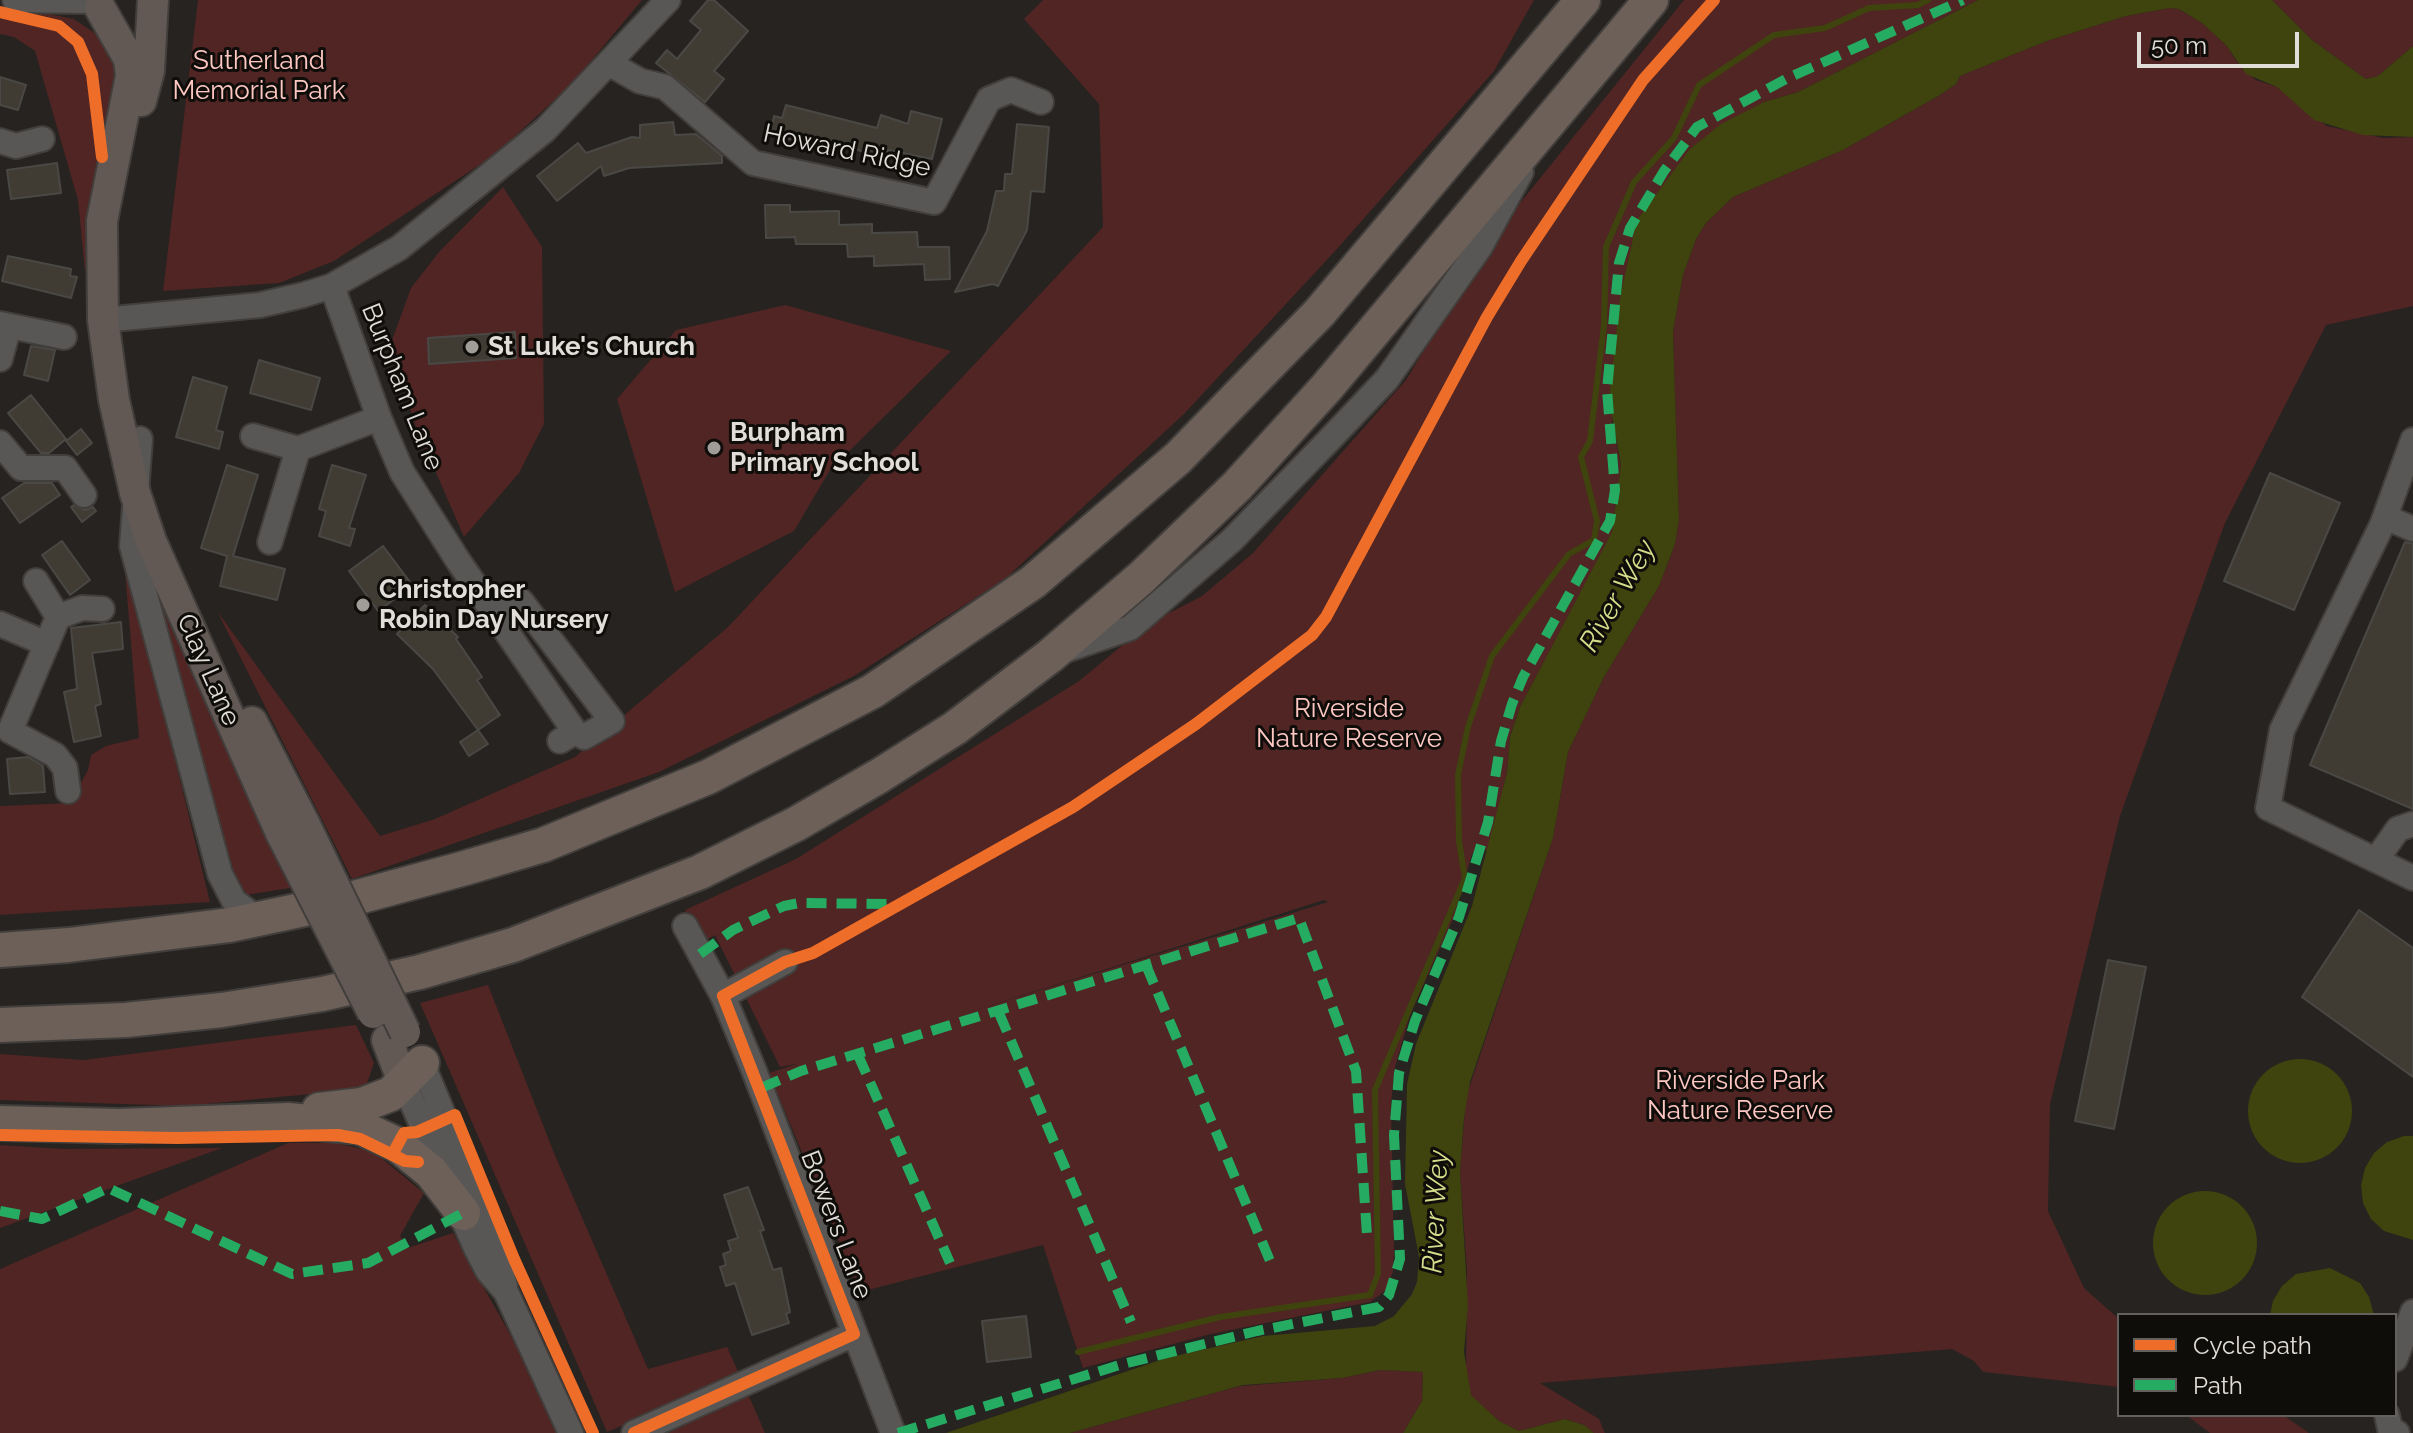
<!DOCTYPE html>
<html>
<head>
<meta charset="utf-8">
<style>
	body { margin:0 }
	#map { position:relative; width:2413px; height:1433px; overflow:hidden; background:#262320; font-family:Raleway,sans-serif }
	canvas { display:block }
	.legend { position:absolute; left:2117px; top:1313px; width:280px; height:104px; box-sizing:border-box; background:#0f0d0a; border:2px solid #63605d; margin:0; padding:10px 14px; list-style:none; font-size:24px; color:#e1ddd9 }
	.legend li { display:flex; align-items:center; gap:16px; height:40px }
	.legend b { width:40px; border:2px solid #63605d }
	.scale { position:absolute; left:2137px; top:32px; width:162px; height:36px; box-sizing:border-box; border:4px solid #e1ddd9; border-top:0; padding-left:10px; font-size:24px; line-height:28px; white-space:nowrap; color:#e1ddd9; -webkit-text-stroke:6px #0f0d0a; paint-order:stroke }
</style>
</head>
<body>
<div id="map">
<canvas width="2413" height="1433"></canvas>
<ul class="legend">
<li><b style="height:10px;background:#ee6e29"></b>Cycle path</li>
<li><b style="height:10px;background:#26ab63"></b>Path</li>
</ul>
<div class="scale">50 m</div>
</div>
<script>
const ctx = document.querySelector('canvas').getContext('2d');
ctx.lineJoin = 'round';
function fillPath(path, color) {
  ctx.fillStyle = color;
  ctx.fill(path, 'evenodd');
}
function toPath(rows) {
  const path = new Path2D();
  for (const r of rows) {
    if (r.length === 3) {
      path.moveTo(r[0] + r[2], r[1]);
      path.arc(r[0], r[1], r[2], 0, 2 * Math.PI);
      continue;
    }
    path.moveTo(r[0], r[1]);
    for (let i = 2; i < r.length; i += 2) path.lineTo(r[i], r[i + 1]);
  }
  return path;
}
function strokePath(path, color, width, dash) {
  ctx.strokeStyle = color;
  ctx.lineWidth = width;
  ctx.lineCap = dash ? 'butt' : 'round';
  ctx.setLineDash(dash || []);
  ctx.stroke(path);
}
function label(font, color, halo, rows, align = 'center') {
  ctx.font = font + ' Raleway,sans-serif';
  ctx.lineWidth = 6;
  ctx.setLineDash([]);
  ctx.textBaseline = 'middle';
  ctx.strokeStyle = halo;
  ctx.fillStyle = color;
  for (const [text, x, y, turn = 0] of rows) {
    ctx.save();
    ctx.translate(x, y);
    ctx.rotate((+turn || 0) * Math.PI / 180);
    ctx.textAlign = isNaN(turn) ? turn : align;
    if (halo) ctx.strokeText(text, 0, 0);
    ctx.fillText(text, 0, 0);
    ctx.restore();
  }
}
fillPath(toPath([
	[198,0,642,0,571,85,493,156,334,261,279,283,163,291],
	[1043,0,1534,0,1494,71,1336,250,1184,414,1005,579,854,676,659,772,352,879,217,611,380,836,435,819,575,757,728,627,1103,227,1099,104,1024,19],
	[1684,0,1978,0,1798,92,1764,102,1637,220,1612,423,1621,465,1612,533,1520,707,1510,737,1507,773,1488,849,1472,854,1454,917,1410,1015,1395,1067,1391,1103,1394,1253,1393,1272,1385,1291,1370,1302,1211,1334,1083,1368,1043,1245,860,1292,769,1073,797,1064,780,1067,715,935,703,942,685,910,796,859,1079,681,1148,624,1202,596,1253,553,1406,380,1469,276,1520,203],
	[1324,900,1328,902,962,1014,1129,962],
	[2272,0,2413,0,2413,46,2378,76,2366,79,2312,40],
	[2170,8,2179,9,2202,23,2226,45,2241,68,2256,80,2277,87,2327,126,2383,138,2413,137,2413,306,2326,325,2225,523,2120,816,2050,1104,2048,1211,2084,1288,2119,1319,2119,1387,1983,1372,1974,1361,1952,1349,1540,1383,1599,1419,1605,1433,1594,1433,1584,1425,1565,1419,1519,1431,1499,1421,1471,1396,1466,1379,1467,1272,1460,1172,1466,1097,1553,838,1568,752,1604,677,1659,586,1675,544,1679,519,1673,332,1683,275,1696,239,1706,223,1733,197,1843,150,1940,95,1956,84,1960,76,2047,41,2126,16],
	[39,12,74,19,96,34,116,63,115,101,85,272,78,200,35,51,14,37,0,34,0,19],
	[503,187,542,247,544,424,519,473,464,537,414,422,391,343,411,288,439,252],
	[785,305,951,351,830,470,794,531,675,592,617,399,676,330],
	[123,548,210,902,0,915,0,806,70,803,88,770,91,755,106,746,139,738],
	[141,549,296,887,234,897],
	[488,985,554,1153,648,1369,727,1347,740,1376,607,1432,420,1003],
	[356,1025,374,1063,365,1089,183,1106,0,1100,0,1054,84,1060],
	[288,1143,336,1143,374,1152,424,1193,400,1236,408,1248,453,1233,532,1373,558,1433,0,1433,0,1269],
	[0,1145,64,1149,222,1148,0,1228],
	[1380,1370,1423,1372,1422,1401,1403,1433,1070,1433,1240,1386,1342,1378],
	[748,1394,765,1433,668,1433],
	[2186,1415,2283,1415,2309,1433,2210,1433]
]), '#502523');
fillPath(toPath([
	[1978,0,2272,0,2312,40,2366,79,2378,76,2413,46,2413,137,2363,135,2314,120,2277,87,2246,74,2226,45,2202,23,2179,9,2170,8,2126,16,2047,41,1960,76,1956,84,1940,95,1843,150,1733,197,1706,223,1696,239,1683,275,1673,332,1679,519,1675,544,1659,586,1604,677,1568,752,1553,838,1470,1082,1464,1118,1460,1172,1468,1305,1464,1352,1471,1395,1499,1421,1519,1431,1565,1419,1584,1425,1594,1433,1403,1433,1422,1401,1423,1372,1380,1370,1342,1378,1243,1385,1070,1433,946,1433,1166,1358,1263,1336,1375,1326,1394,1316,1412,1294,1417,1282,1419,1257,1405,1184,1407,1084,1416,1044,1472,906,1507,773,1510,737,1520,707,1612,532,1621,465,1609,400,1620,298,1637,220,1690,149,1721,124,1764,102,1798,92],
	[2300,1111,52],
	[2404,1136,2413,1136,2413,1240,2384,1231,2371,1219,2363,1203,2361,1185,2365,1168,2374,1153,2387,1142],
	[2205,1243,52],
	[2330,1268,2360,1283,2369,1297,2374,1315,2270,1315,2273,1301,2282,1286,2296,1274]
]), '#3f430e');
strokePath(toPath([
	[1078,1352,1220,1317,1370,1295,1378,1274,1375,1090,1465,878,1459,841,1458,775,1468,727,1492,656,1569,554,1594,540,1597,521,1581,457,1590,441,1604,325,1606,247,1634,182,1674,138,1699,85,1774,35,1825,28,1869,8,1918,5,1928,0]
]), '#3f430e', 6);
const building = toPath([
	[708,0,714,0,748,31,714,71,724,79,705,102,656,63,667,50,677,59,701,30,690,21,708,0],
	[0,77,26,85,18,110,0,105,0,77],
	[786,105,877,128,881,115,908,124,911,111,942,119,932,159,888,150,885,159,843,145,842,147,808,139,806,143,770,134,774,116,782,118,786,105],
	[673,122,675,135,696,134,722,156,722,163,629,168,604,176,601,166,557,201,537,176,578,143,586,153,632,137,640,138,640,125,673,122],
	[1017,124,1049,127,1044,192,1031,191,1027,230,998,286,993,284,955,292,987,231,996,191,1004,191,1005,174,1012,174,1017,124],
	[57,163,61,193,11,199,7,170,57,163],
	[765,205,790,205,790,212,839,211,839,225,872,224,872,233,917,232,918,247,949,247,950,279,925,280,924,264,874,266,874,256,848,257,847,244,796,244,795,237,766,238,765,205],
	[8,256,71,269,70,276,77,277,71,298,2,281,8,256],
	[515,332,516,358,429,364,428,338,515,332],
	[31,346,55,350,48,381,24,375,31,346],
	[259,360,320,378,311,410,250,393,259,360],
	[193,377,227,387,216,430,223,432,219,449,176,437,193,377],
	[31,395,66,439,49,453,41,453,8,413,31,395],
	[81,429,92,443,77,455,66,441,81,429],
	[227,465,258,475,233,556,285,569,277,600,220,586,227,556,201,548,227,465],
	[332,465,366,475,349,528,355,529,350,546,319,536,326,511,319,509,332,465],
	[2270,473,2340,503,2294,610,2224,581,2270,473],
	[24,483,52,483,60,495,20,523,2,498,24,483],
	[74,505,85,510,93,507,96,511,82,522,71,507,74,505],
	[62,541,90,580,70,595,42,555,62,541],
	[2405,542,2413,544,2413,809,2310,765,2405,542],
	[383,546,413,586,378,611,349,571,383,546],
	[425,605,458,637,456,639,482,677,477,680,500,715,478,730,433,669,397,634,425,605],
	[121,622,123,649,92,653,101,704,95,706,101,736,74,742,64,692,77,689,71,628,121,622],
	[478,730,488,744,469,756,460,742,478,730],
	[28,757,43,766,45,792,10,794,7,759,28,757],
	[2359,910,2413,948,2413,1077,2302,997,2359,910],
	[2108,960,2146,967,2114,1129,2075,1121,2108,960],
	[748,1187,764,1230,760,1231,773,1270,781,1268,790,1312,786,1314,789,1323,752,1335,735,1283,726,1286,720,1267,726,1265,723,1254,731,1251,728,1241,738,1238,724,1195,748,1187],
	[1026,1316,1031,1357,987,1362,982,1321,1026,1316]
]);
fillPath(building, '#403c33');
strokePath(building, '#4a4845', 2);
const minor = toPath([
	[15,0,87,1],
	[610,64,640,81,665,87,753,163,934,202,989,99,1011,90,1041,102],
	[0,141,16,146,42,139],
	[332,286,379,418,402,472,457,559,575,732,560,741],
	[103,320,260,305,303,295,332,286,399,248,545,130,668,0],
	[0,324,64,337],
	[0,359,9,326],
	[253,436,298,449],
	[140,439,132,546,220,874,234,901,258,919],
	[2413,440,2382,525,2282,730,2268,808,2413,878],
	[0,443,21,468,65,468,84,495],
	[2385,517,2413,529],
	[270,542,298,449,379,418],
	[36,581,58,617],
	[491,609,521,601,612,721,584,737,575,732],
	[58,617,10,731,55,755,65,768,68,791],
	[58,617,82,608,102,609],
	[0,624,47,644],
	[1063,651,1130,628,1232,540,1331,438,1387,379,1480,247,1521,172],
	[2376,860,2398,829,2413,824],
	[685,926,723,996,753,1068,893,1433],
	[723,996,785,962],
	[422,1063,492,1233,505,1286],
	[404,1084,476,1248,488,1271,506,1292,571,1433],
	[2395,1359,2413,1312],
	[2387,1415,2390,1429,2397,1433],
	[634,1433,854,1334]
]);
const major = toPath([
	[100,8,129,59,131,76,102,221,103,320,114,400,135,493,151,541,281,833],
	[141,101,149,71,153,0],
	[252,722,304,823],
	[387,1040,404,1084]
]);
const highway = toPath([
	[0,950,69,945,230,925,347,900,465,868,543,845,708,777,873,691,1033,582,1178,458,1320,312,1583,0],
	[0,1025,126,1020,222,1010,322,994,420,972,513,945,700,872,796,824,879,776,955,728,1050,656,1141,578,1237,486,1327,387,1651,0],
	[319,1110,362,1105,391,1094,422,1063],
	[0,1123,119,1126,288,1120,360,1127,398,1145,431,1172,463,1213]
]);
strokePath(minor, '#413e3b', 28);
strokePath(major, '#413e3b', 34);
strokePath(highway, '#413e3b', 38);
strokePath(minor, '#595755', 24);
strokePath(major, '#625954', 30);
strokePath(highway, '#6d6059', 34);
const majorBridge = toPath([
	[304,823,405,1032],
	[281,833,373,1013]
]);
strokePath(majorBridge, '#413e3b', 34, []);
strokePath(majorBridge, '#625954', 30);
strokePath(toPath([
	[700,954,733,930,784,906,799,903,896,904],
	[1146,965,1273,1268],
	[999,1013,1131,1322],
	[858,1055,950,1263],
	[761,1088,801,1071,1299,918,1356,1071,1367,1235],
	[0,1211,42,1219,108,1188,292,1274,368,1263,463,1213],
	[898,1433,1123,1364,1257,1331,1379,1307,1389,1295,1400,1259,1394,1135,1399,1073,1415,1021,1459,917,1488,822,1501,741,1512,704,1523,677,1610,521,1615,490,1607,390,1619,263,1630,228,1664,171,1697,127,1788,78,1963,0]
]), '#26ab63', 10, [20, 10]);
strokePath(toPath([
	[0,12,59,26,78,42,92,74,102,157],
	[0,1135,177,1138,338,1135,360,1139,405,1161,418,1162],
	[392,1155,404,1133,417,1132,455,1115,514,1259,593,1433],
	[634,1433,854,1334,723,996,785,962,813,953,1073,807,1196,724,1312,635,1326,617,1487,317,1521,261,1643,80,1714,0]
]), '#ee6e29', 12);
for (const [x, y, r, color] of [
	[472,347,8,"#a09c98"],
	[714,448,8,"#a09c98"],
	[363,605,8,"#a09c98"]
]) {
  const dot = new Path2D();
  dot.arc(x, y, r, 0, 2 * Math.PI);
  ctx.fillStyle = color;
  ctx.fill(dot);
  strokePath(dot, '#0f0d0a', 3);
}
label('26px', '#fec7c2', '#0f0d0a', [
	["Sutherland",259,61],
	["Memorial Park",259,91],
	["Riverside",1349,709],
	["Nature Reserve",1349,739],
	["Riverside Park",1740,1081],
	["Nature Reserve",1740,1111]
]);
label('26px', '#e1ddd9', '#0f0d0a', [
	["Howard Ridge",847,151,12],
	["Burpham Lane",402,387,68],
	["Clay Lane",208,670,66],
	["Bowers Lane",836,1225,69]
]);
label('bold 26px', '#e1ddd9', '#0f0d0a', [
	["St Luke's Church",488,347],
	["Burpham",730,433],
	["Primary School",730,463],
	["Christopher",379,590],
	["Robin Day Nursery",379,620]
], 'left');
label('italic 28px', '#d4de8a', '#0f0d0a', [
	["River Wey",1618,596,-60],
	["River Wey",1436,1212,-87]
]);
</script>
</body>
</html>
